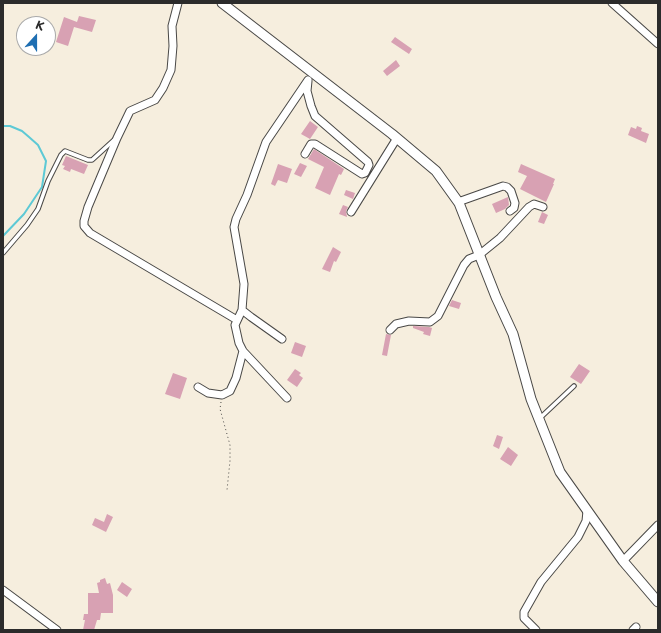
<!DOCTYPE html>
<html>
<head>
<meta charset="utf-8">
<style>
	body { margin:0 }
	#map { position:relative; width:661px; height:633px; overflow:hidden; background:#f6eede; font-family:"Playpen Sans",sans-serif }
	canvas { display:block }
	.frame { position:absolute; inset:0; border:4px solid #2b2b2b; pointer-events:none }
	.north { position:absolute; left:16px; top:16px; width:40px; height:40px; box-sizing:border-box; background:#fff; border:1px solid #aaa; border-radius:50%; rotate:21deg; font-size:11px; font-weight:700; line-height:16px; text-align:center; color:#2b2b2b }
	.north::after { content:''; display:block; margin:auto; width:14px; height:18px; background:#1f6fb2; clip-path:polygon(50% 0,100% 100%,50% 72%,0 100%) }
</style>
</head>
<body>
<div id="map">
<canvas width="661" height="633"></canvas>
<div class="frame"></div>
<div class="north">K</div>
</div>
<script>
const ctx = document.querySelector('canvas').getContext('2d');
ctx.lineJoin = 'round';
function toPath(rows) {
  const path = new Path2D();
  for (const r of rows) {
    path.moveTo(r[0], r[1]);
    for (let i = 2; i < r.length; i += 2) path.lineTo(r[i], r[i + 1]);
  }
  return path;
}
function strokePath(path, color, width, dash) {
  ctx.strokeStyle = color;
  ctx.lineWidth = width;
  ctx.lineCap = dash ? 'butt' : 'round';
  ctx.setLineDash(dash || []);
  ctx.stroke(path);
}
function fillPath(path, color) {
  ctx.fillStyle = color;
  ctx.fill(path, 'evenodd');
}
strokePath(toPath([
	[3,126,10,126,22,131,29,137,38,145,46,161,42,187,24,214,3,236]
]), '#5dc9d5', 2);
fillPath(toPath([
	[79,16,96,20,92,32,74,27,68,46,56,42,64,17,77,22],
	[395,37,412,49,409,54,391,42],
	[396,60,400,66,387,76,383,71],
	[310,121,318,127,310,139,301,134],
	[637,126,642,128,641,131,649,134,646,143,628,135,631,127,636,129],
	[314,149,344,169,341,175,339,174,330,195,315,188,324,167,308,159],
	[66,156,88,165,84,174,71,169,70,172,63,169,65,166,62,165],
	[300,163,307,166,301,177,294,174],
	[278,164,292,169,287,183,278,180,275,186,271,184],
	[521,164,555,179,553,184,554,184,546,202,520,189,527,176,518,172],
	[346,190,355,193,353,199,344,195],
	[508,197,509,205,505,209,496,213,492,204],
	[343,205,348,207,346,211,347,217,339,214],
	[542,212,548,215,544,224,538,222],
	[333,247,341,252,336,262,334,261,330,272,322,269],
	[452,300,461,303,459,309,449,306],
	[413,326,429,327,432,328,430,336,423,334,424,332,413,328],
	[386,334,391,335,387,356,382,355],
	[295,342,306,346,302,357,291,353],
	[579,364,590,371,581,384,570,377],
	[295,369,301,373,299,375,303,378,297,387,287,380],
	[173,373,187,378,180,399,165,394],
	[497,435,503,437,499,449,493,446],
	[508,447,518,455,511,466,500,459],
	[107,514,113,517,106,532,92,525,95,518,104,522],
	[105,578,107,584,110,583,113,595,113,613,101,613,100,620,97,620,94,630,83,630,85,620,83,620,84,614,88,614,88,593,99,593,97,583,100,582,100,580],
	[122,582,132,589,127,597,117,590]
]), '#d8a1b3');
const service = toPath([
	[3,253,27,225,38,209,48,181,61,155,65,151,88,160,92,160,114,140],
	[540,418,574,386]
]);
const minor = toPath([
	[178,3,172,26,173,46,171,70,163,88,155,100,130,111,117,138,88,207,84,221,84,226,90,233,237,320],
	[612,3,658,44],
	[305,154,311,144,315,144,362,174,365,173,369,165,368,162,315,116,311,106,307,91,308,81],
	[458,202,503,186,507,187,511,191,515,203,514,208,510,211],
	[351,212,397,138],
	[242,310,251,317,282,339],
	[390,330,396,324,409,321,430,322,438,316,464,265,469,259,479,255,500,238,529,207,534,204,543,207],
	[198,387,208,393,222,395,230,391,236,378,243,351],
	[287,398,243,351,239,343,235,325,242,310,244,284,234,227,236,219,247,195,266,142,308,80],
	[623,561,658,525],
	[3,590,57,630],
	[536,630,524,618,524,612,541,582,578,537,586,521,587,511],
	[633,630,636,627]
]);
const tertiary = toPath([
	[222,3,392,134,436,171,459,203,496,297,513,334,531,399,560,472,623,561,658,602]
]);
strokePath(service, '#494846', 5.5);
strokePath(minor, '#494846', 9);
strokePath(tertiary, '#494846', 11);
strokePath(toPath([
	[221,402,220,409,230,445,230,461,227,490]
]), '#494846', 1, [1, 3]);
strokePath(service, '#fff', 3.5);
strokePath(minor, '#fff', 7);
strokePath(tertiary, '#fff', 9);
</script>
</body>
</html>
